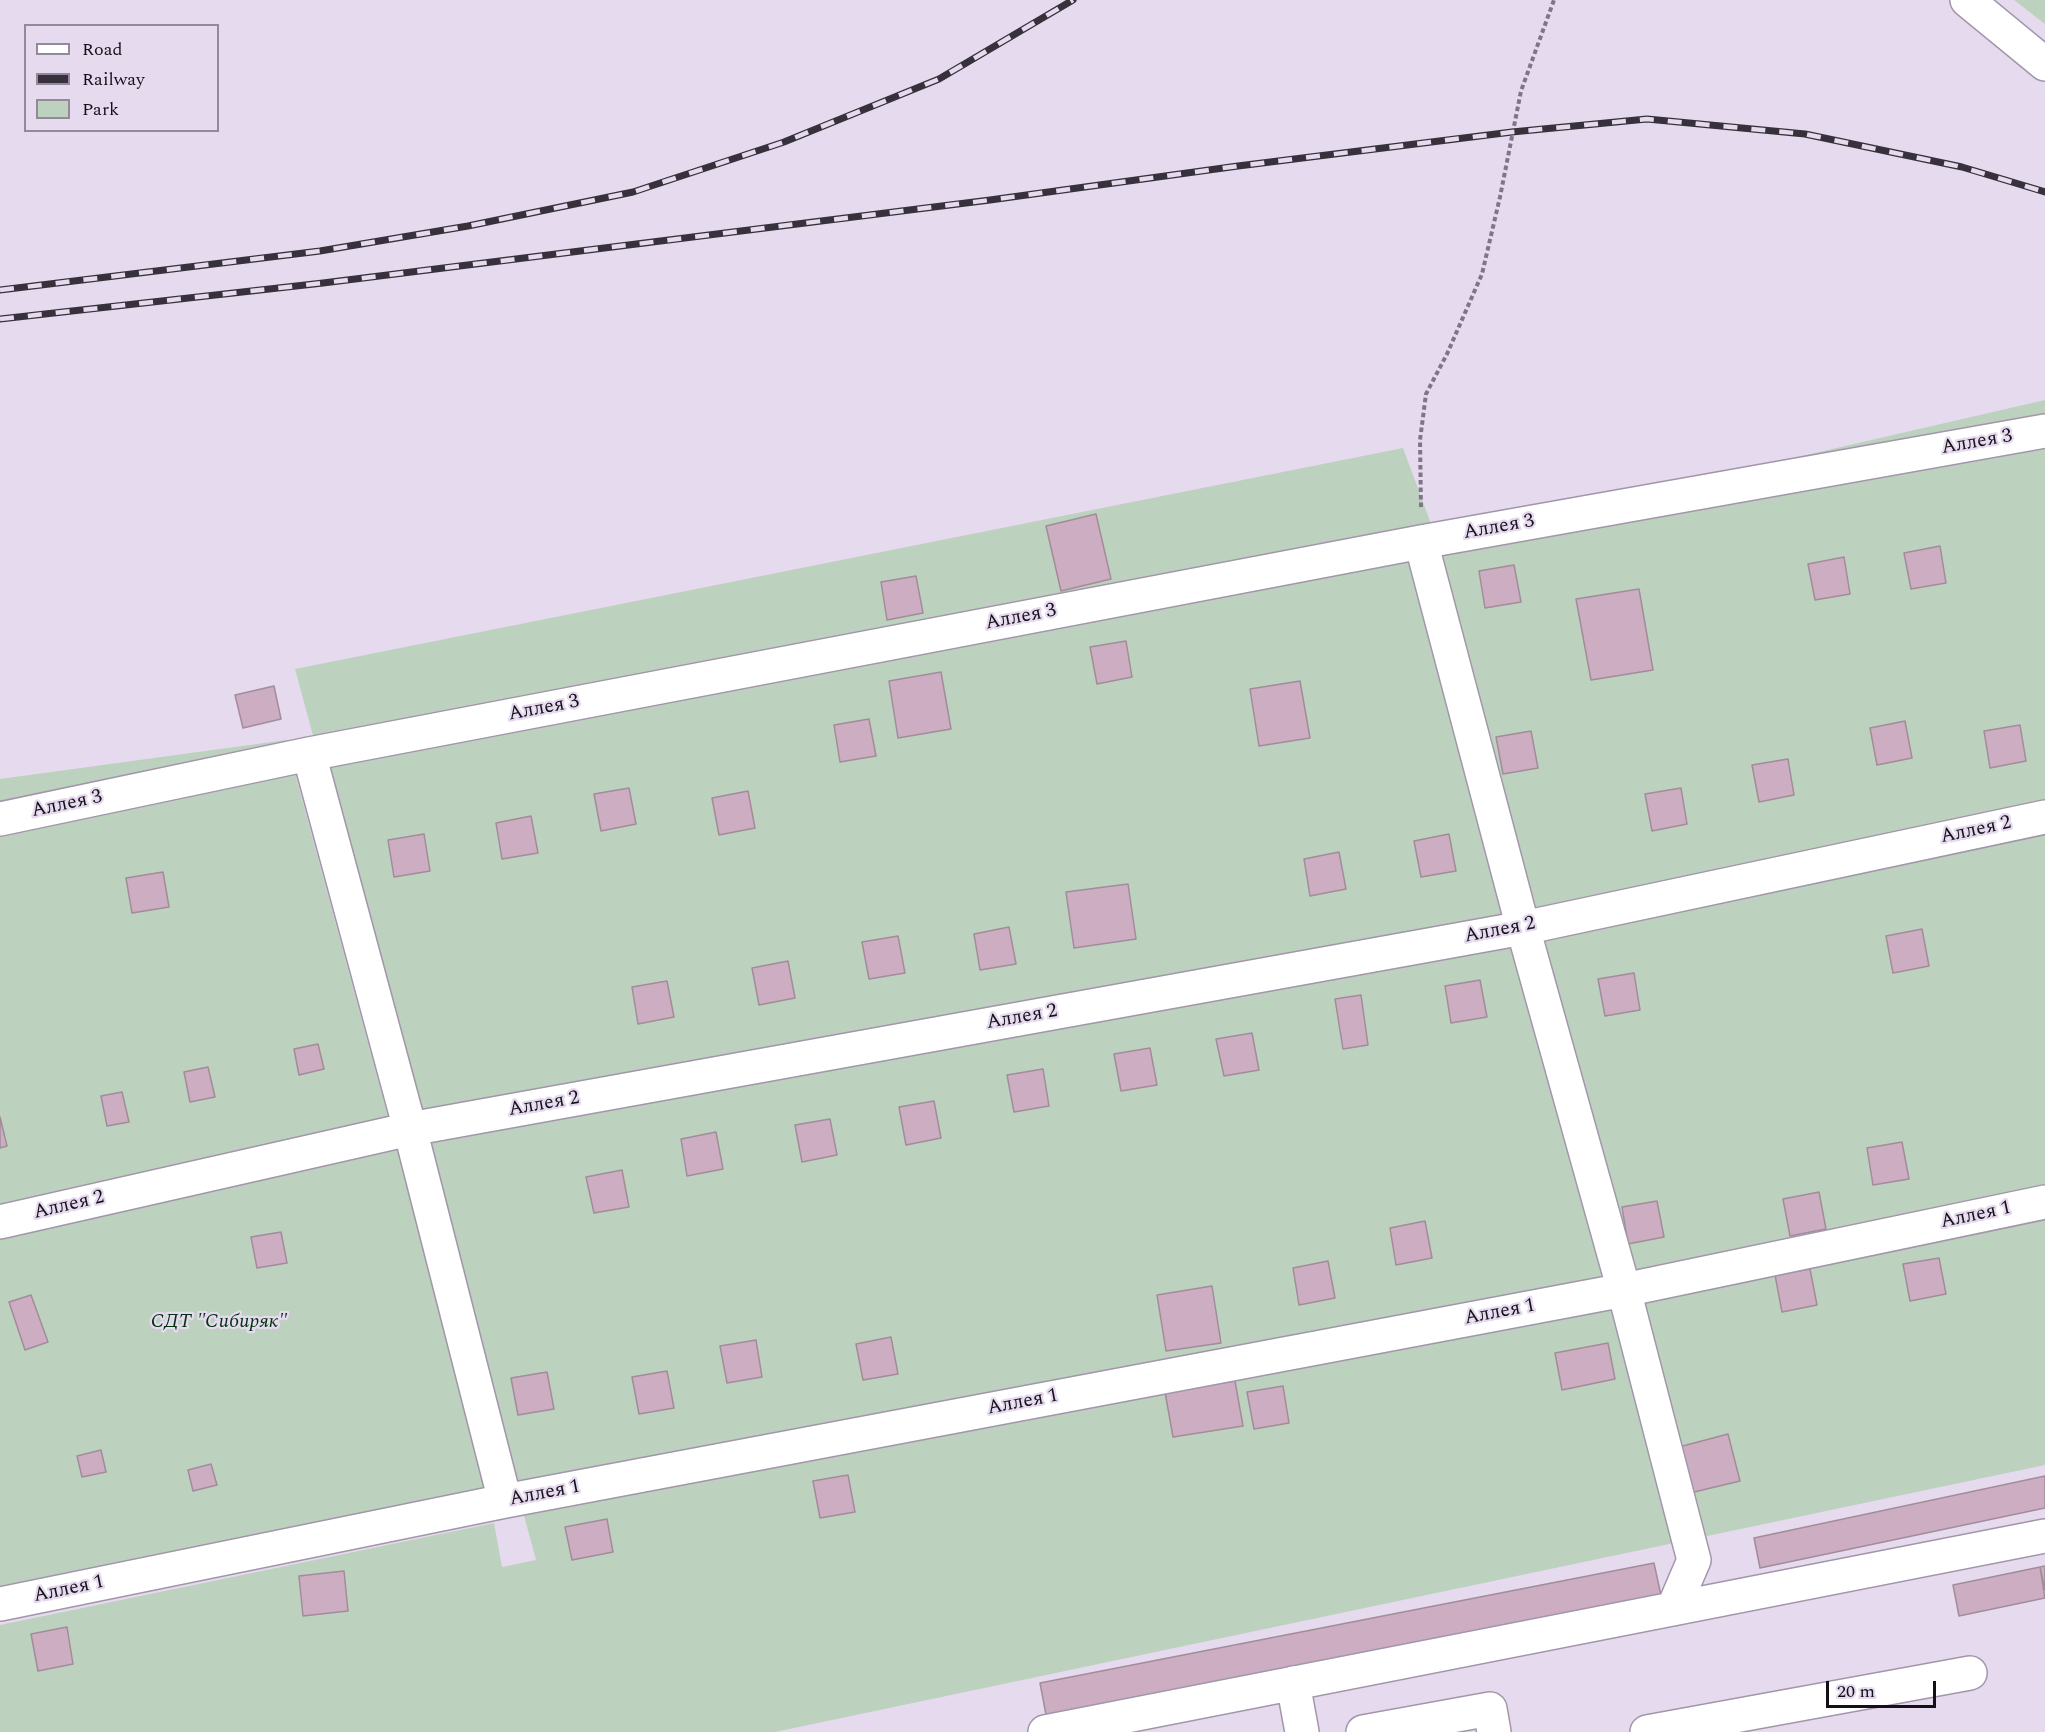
<!DOCTYPE html>
<html>
<head>
<meta charset="utf-8">
<style>
	body { margin:0 }
	#map { position:relative; width:2045px; height:1732px; overflow:hidden; background:#e6daef; font-family:Spectral,serif }
	canvas { display:block }
	.legend { position:absolute; left:24px; top:24px; width:195px; height:108px; box-sizing:border-box; background:#e6daef; border:2px solid #928999; margin:0; padding:8px 10px; list-style:none; font-size:18px; color:#151018 }
	.legend li { display:flex; align-items:center; gap:12px; height:30px }
	.legend b { width:30px; border:2px solid #928999 }
	.scale { position:absolute; left:1826px; top:1681px; width:110px; height:27px; box-sizing:border-box; border:3px solid #151018; border-top:0; padding-left:8px; font-size:18px; line-height:21px; white-space:nowrap; color:#151018; -webkit-text-stroke:4px #e6daef; paint-order:stroke }
</style>
</head>
<body>
<div id="map">
<canvas width="2045" height="1732"></canvas>
<ul class="legend">
<li><b style="height:8px;background:#fff"></b>Road</li>
<li><b style="height:8px;background:#37313b"></b>Railway</li>
<li><b style="height:16px;background:#bdd1bf"></b>Park</li>
</ul>
<div class="scale">20 m</div>
</div>
<script>
const ctx = document.querySelector('canvas').getContext('2d');
ctx.lineJoin = 'round';
function fillPath(path, color) {
  ctx.fillStyle = color;
  ctx.fill(path, 'evenodd');
}
function toPath(rows) {
  const path = new Path2D();
  for (const r of rows) {
    path.moveTo(r[0], r[1]);
    for (let i = 2; i < r.length; i += 2) path.lineTo(r[i], r[i + 1]);
  }
  return path;
}
function strokePath(path, color, width, dash) {
  ctx.strokeStyle = color;
  ctx.lineWidth = width;
  ctx.lineCap = dash ? 'butt' : 'round';
  ctx.setLineDash(dash || []);
  ctx.stroke(path);
}
function label(font, color, halo, rows, align = 'center') {
  ctx.font = font + ' Spectral,serif';
  ctx.lineWidth = 4.5;
  ctx.setLineDash([]);
  ctx.textBaseline = 'middle';
  ctx.strokeStyle = halo;
  ctx.fillStyle = color;
  for (const [text, x, y, turn = 0] of rows) {
    ctx.save();
    ctx.translate(x, y);
    ctx.rotate((+turn || 0) * Math.PI / 180);
    ctx.textAlign = isNaN(turn) ? turn : align;
    if (halo) ctx.strokeText(text, 0, 0);
    ctx.fillText(text, 0, 0);
    ctx.restore();
  }
}
fillPath(toPath([
	[2014,0,2045,0,2045,24],
	[2045,400,2045,1465,775,1732,0,1732,0,1625,494,1523,502,1567,536,1560,295,669,1403,448,1437,540],
	[286,740,489,1490,0,1589,0,779]
]), '#bdd1bf');
const building = toPath([
	[1096,514,1111,579,1061,591,1046,526,1096,514],
	[1940,546,1946,583,1911,589,1904,553,1940,546],
	[1844,557,1850,594,1815,600,1808,564,1844,557],
	[1514,565,1521,602,1485,608,1479,571,1514,565],
	[916,576,923,613,887,620,881,582,916,576],
	[1639,589,1653,670,1591,680,1576,599,1639,589],
	[1126,641,1132,677,1097,684,1090,647,1126,641],
	[941,672,951,729,898,738,889,681,941,672],
	[1300,681,1310,738,1259,746,1250,689,1300,681],
	[274,686,281,719,243,728,235,695,274,686],
	[869,719,876,756,840,762,834,725,869,719],
	[1905,721,1912,758,1877,765,1870,728,1905,721],
	[2020,725,2026,761,1990,768,1984,731,2020,725],
	[1531,731,1538,768,1503,774,1496,737,1531,731],
	[1788,759,1794,795,1759,802,1752,765,1788,759],
	[629,788,636,824,601,831,594,794,629,788],
	[1681,788,1687,824,1652,831,1645,794,1681,788],
	[748,791,755,828,719,835,712,798,748,791],
	[531,816,538,853,502,859,496,823,531,816],
	[424,834,430,871,394,877,388,840,424,834],
	[1449,834,1456,871,1421,877,1414,841,1449,834],
	[1339,852,1346,889,1310,896,1304,859,1339,852],
	[163,872,169,907,132,913,126,878,163,872],
	[1128,884,1136,939,1074,948,1066,892,1128,884],
	[1009,927,1016,964,980,970,974,934,1009,927],
	[1922,929,1929,966,1893,973,1886,936,1922,929],
	[898,936,905,973,869,979,862,942,898,936],
	[788,961,795,998,759,1005,752,968,788,961],
	[1634,973,1640,1010,1605,1016,1598,979,1634,973],
	[1480,980,1487,1017,1451,1023,1445,986,1480,980],
	[667,981,674,1017,638,1024,632,987,667,981],
	[1361,995,1368,1045,1343,1049,1335,999,1361,995],
	[1252,1033,1259,1070,1224,1076,1216,1039,1252,1033],
	[318,1044,324,1069,299,1075,294,1049,318,1044],
	[1150,1048,1157,1085,1121,1091,1114,1054,1150,1048],
	[208,1067,215,1097,190,1102,184,1072,208,1067],
	[1043,1069,1049,1106,1014,1112,1007,1075,1043,1069],
	[122,1092,129,1122,107,1126,101,1096,122,1092],
	[934,1101,941,1138,906,1145,899,1107,934,1101],
	[0,1117,7,1146,0,1148,0,1117],
	[830,1119,837,1155,802,1162,795,1125,830,1119],
	[716,1132,723,1169,687,1176,681,1139,716,1132],
	[1902,1142,1909,1179,1873,1185,1867,1148,1902,1142],
	[622,1170,629,1207,594,1213,586,1177,622,1170],
	[1819,1192,1826,1229,1790,1236,1783,1199,1819,1192],
	[1657,1201,1664,1237,1628,1244,1622,1207,1657,1201],
	[1425,1221,1432,1258,1396,1265,1390,1228,1425,1221],
	[281,1232,287,1263,257,1268,251,1237,281,1232],
	[1939,1258,1946,1294,1910,1301,1903,1264,1939,1258],
	[1328,1261,1335,1298,1299,1305,1293,1268,1328,1261],
	[1810,1269,1817,1305,1782,1312,1775,1275,1810,1269],
	[1212,1286,1221,1343,1166,1351,1157,1295,1212,1286],
	[31,1295,48,1342,25,1350,9,1302,31,1295],
	[891,1337,898,1374,863,1380,856,1344,891,1337],
	[756,1340,762,1377,727,1383,720,1346,756,1340],
	[1608,1343,1615,1379,1562,1390,1555,1353,1608,1343],
	[667,1371,674,1408,639,1414,632,1377,667,1371],
	[547,1372,554,1409,518,1415,511,1378,547,1372],
	[1235,1381,1243,1426,1173,1437,1165,1392,1235,1381],
	[1283,1386,1289,1423,1254,1429,1247,1392,1283,1386],
	[1728,1434,1740,1481,1690,1493,1679,1447,1728,1434],
	[101,1450,106,1472,82,1477,77,1456,101,1450],
	[211,1464,217,1485,193,1491,188,1470,211,1464],
	[848,1475,855,1512,820,1518,813,1481,848,1475],
	[2045,1476,2045,1508,1760,1568,1754,1538,2045,1476],
	[607,1519,613,1552,572,1560,565,1527,607,1519],
	[1654,1563,1662,1600,1047,1720,1040,1683,1654,1563],
	[2045,1566,2045,1590,2040,1567,2045,1566],
	[2040,1567,2045,1598,1959,1616,1953,1585,2040,1567],
	[344,1571,348,1611,303,1616,299,1576,344,1571],
	[67,1627,73,1664,38,1671,31,1634,67,1627]
]);
fillPath(building, '#cdadc2');
strokePath(building, '#a28c9a', 1.5);
const minor = toPath([
	[1967,0,2045,64],
	[1421,542,1523,928,1624,1290,1689,1541,1694,1560,1673,1609],
	[309,754,410,1129,505,1501],
	[0,819,309,754,1421,542,2045,431],
	[0,1222,410,1129,1523,928,2045,817],
	[0,1604,505,1501,1624,1290,2045,1202],
	[1293,1683,1302,1732],
	[1045,1732,2045,1536],
	[1363,1732,1490,1709,1494,1732],
	[1647,1732,1970,1673]
]);
strokePath(minor, '#a296aa', 36);
strokePath(toPath([
	[1421,507,1420,440,1426,394,1447,354,1482,274,1500,197,1521,91,1554,0]
]), '#7f7685', 4, [4.5, 3]);
strokePath(minor, '#fff', 33);
const rail = toPath([
	[0,290,320,251,468,226,633,192,784,142,939,79,1073,0],
	[0,319,323,283,990,200,1238,166,1512,132,1647,119,1805,134,1962,167,2045,192]
]);
strokePath(rail, '#37313b', 7);
strokePath(rail, '#e6daef', 4.5, [14]);
label('20px', '#151018', '#e6daef', [
	["Аллея 3",1977,443,-10],
	["Аллея 3",1499,528,-10],
	["Аллея 3",1021,618,-11],
	["Аллея 3",544,709,-11],
	["Аллея 3",67,805,-12],
	["Аллея 2",1976,831,-12],
	["Аллея 2",1500,931,-11],
	["Аллея 2",1022,1018,-10],
	["Аллея 2",544,1105,-10],
	["Аллея 2",69,1206,-13],
	["Аллея 1",1976,1216,-12],
	["Аллея 1",1500,1313,-11],
	["Аллея 1",1023,1403,-11],
	["Аллея 1",545,1494,-11],
	["Аллея 1",69,1590,-12]
]);
label('italic 20px', '#033311', '#e6daef', [
	["СДТ \"Сибиряк\"",219,1323]
]);
</script>
</body>
</html>
